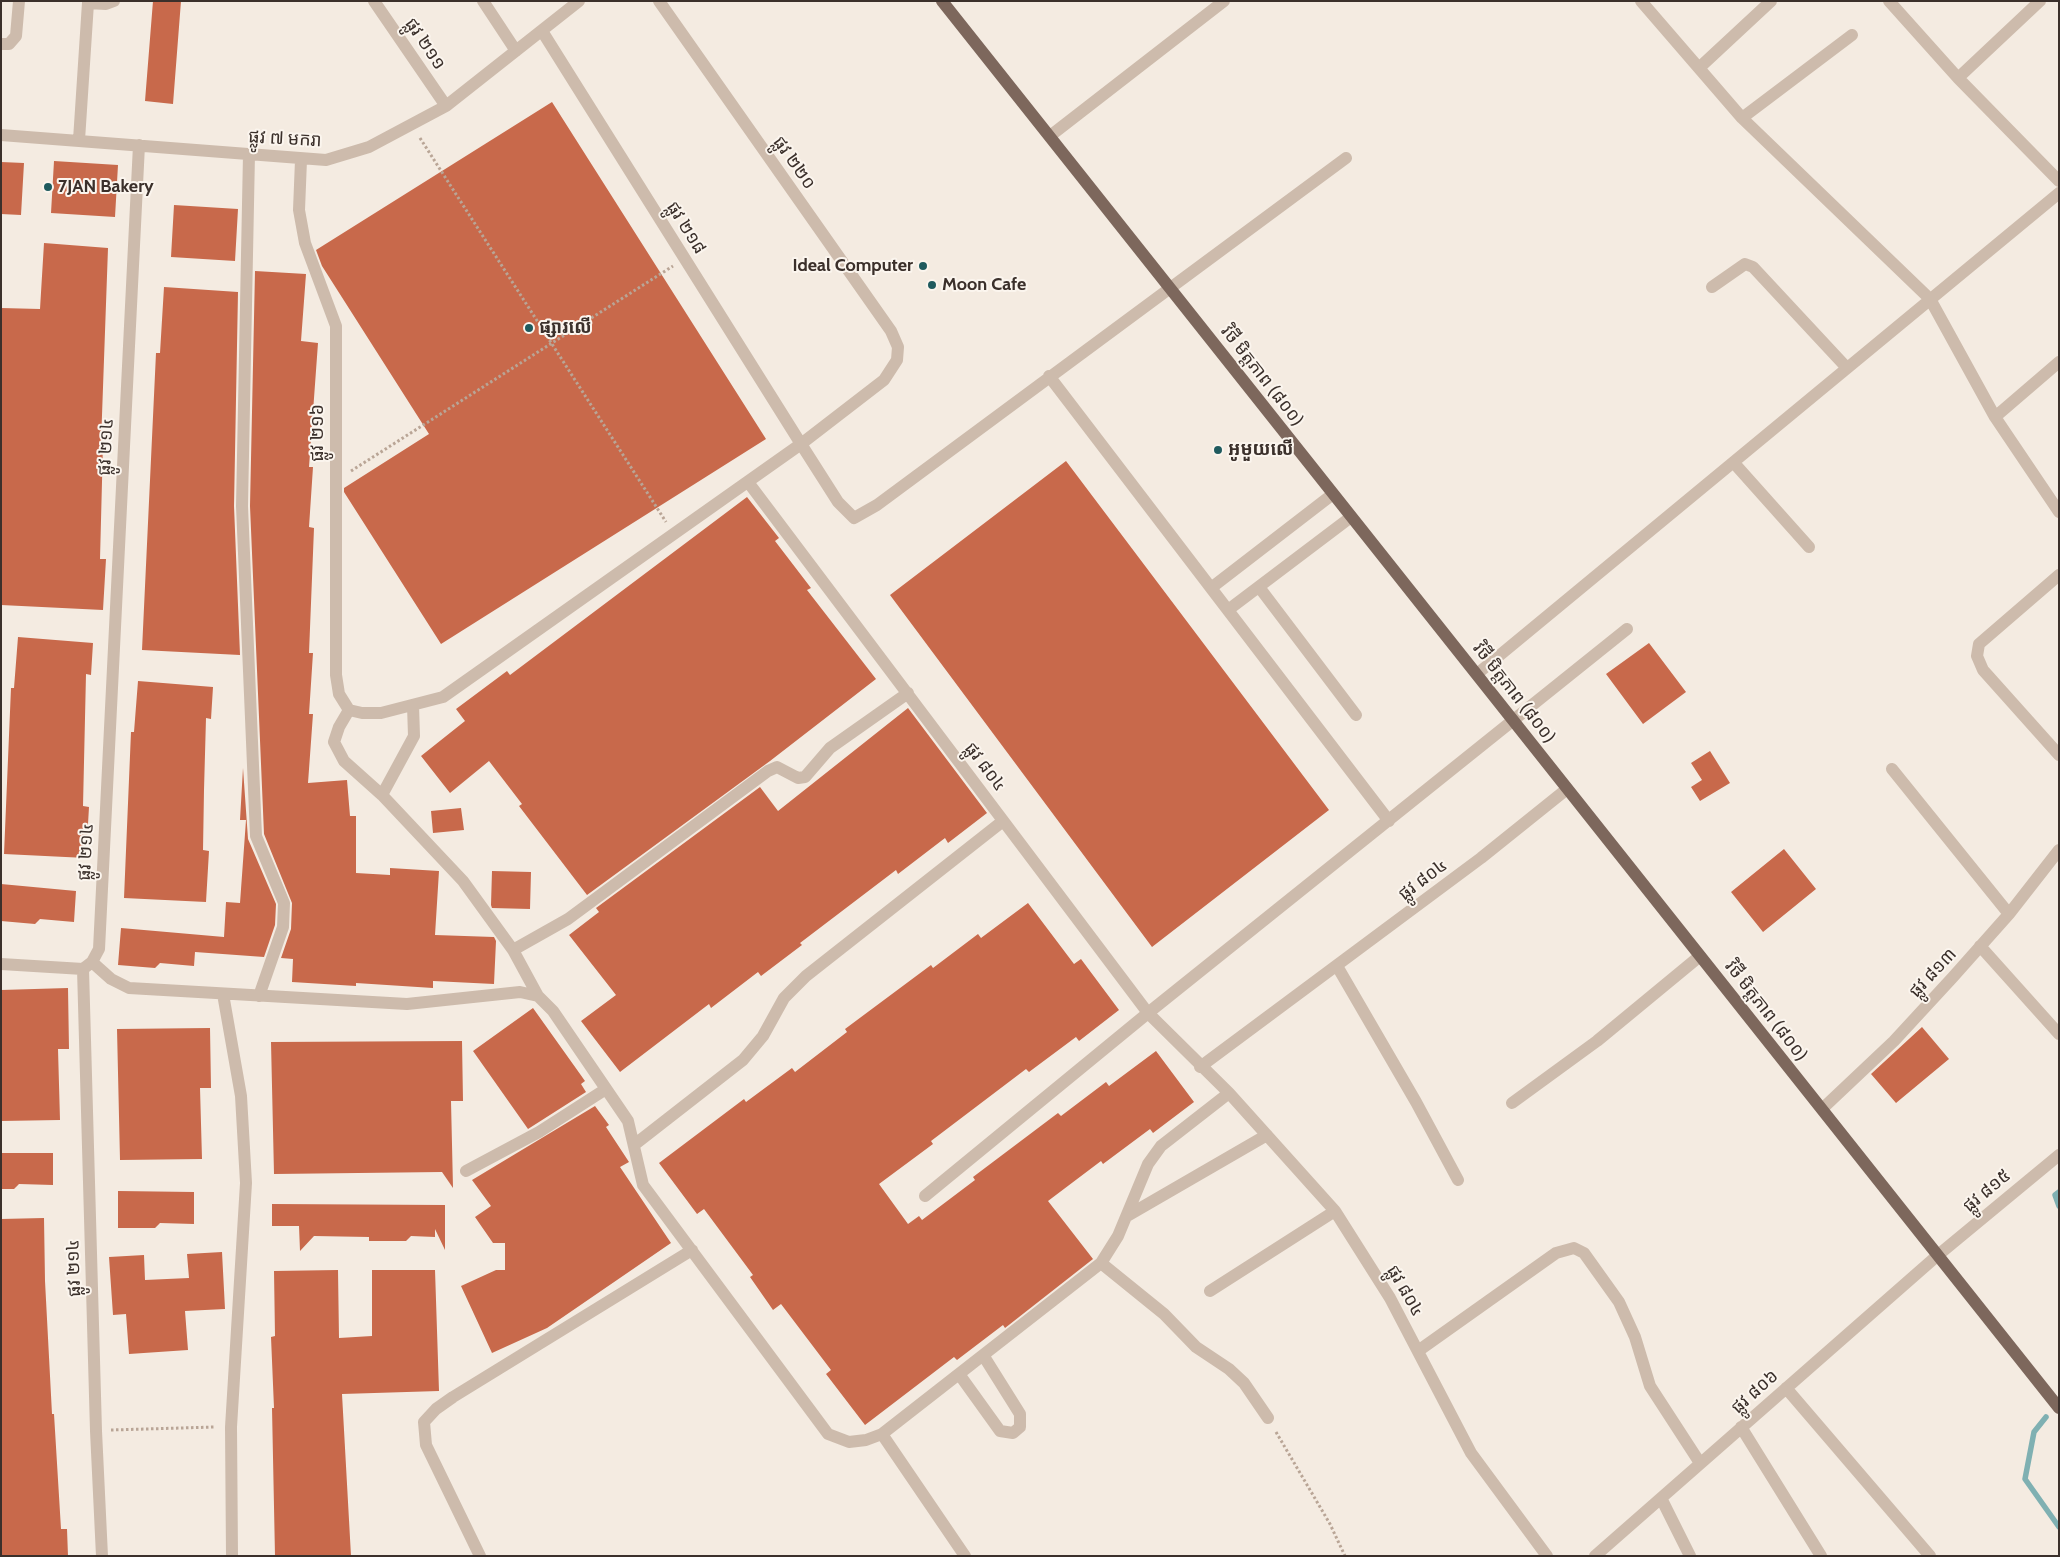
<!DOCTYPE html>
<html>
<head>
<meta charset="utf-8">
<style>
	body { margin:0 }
	#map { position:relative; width:2060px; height:1557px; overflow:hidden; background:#f4ebe1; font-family:Cabin,sans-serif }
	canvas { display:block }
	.frame { position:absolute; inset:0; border:2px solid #3b302b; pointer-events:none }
</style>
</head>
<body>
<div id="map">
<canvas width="2060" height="1557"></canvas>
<div class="frame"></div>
</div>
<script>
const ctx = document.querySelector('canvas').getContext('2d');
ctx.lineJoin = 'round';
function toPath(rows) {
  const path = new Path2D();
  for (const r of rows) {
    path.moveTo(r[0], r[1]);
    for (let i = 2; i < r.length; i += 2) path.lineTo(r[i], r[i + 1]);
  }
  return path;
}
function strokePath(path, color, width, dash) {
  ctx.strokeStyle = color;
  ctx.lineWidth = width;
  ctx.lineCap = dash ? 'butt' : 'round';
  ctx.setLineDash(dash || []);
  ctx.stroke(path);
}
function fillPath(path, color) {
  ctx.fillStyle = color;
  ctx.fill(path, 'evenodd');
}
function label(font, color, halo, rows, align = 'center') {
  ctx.font = font + ' Cabin,"Noto Sans Khmer",sans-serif';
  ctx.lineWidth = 4;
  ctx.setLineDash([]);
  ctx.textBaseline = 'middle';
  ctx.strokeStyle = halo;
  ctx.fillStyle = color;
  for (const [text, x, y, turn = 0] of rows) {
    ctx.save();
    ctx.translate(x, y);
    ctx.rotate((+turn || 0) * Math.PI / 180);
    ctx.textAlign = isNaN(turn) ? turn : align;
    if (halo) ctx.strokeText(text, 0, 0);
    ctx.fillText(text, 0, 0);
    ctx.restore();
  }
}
strokePath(toPath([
	[2059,1192,2055,1195,2059,1206],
	[2046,1417,2034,1432,2025,1479,2059,1527]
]), '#7fb0b2', 5.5);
fillPath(toPath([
	[153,1,181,1,173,104,145,101],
	[552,102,766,439,441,644,344,492,344,488,429,434,322,266,316,250],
	[54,161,118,165,115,217,51,213],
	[1,162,24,163,21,215,1,214],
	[174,205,238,209,235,261,171,257],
	[44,243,108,248,101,443,103,443,100,559,106,559,103,610,1,605,1,308,40,309],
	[255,271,306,274,301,341,318,343,309,467,313,467,309,527,314,528,309,653,313,653,309,714,313,714,308,783,347,780,350,816,356,816,356,873,390,875,390,868,439,871,435,935,494,937,496,941,494,984,433,981,433,988,356,983,356,986,292,982,293,959,281,958,291,929,292,903,264,834,250,506],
	[164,287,238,292,234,506,240,655,142,650,156,353,160,353],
	[1066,461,1329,810,1152,947,890,595],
	[747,497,779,538,775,541,811,588,807,590,876,679,770,761,587,895,519,806,522,804,489,761,450,793,421,756,465,721,456,709,507,671,510,675],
	[18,637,93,643,91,675,86,674,83,806,89,807,86,858,4,854,11,688,14,688],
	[1649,643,1686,692,1643,724,1606,674],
	[138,681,213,687,211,719,206,718,204,790,203,850,209,851,206,902,124,898,131,732,134,732],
	[908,708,987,813,948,843,945,838,898,874,896,870,800,943,802,945,761,976,758,972,711,1008,709,1004,620,1072,581,1021,616,995,569,935,599,912,596,908,760,787,778,811],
	[1710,751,1730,783,1700,801,1691,787,1702,780,1691,763],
	[243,768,248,839,276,904,275,925,264,957,195,952,194,966,160,963,155,968,118,965,121,928,224,937,226,902,240,903,246,820,240,820],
	[461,808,464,830,433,833,431,811],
	[1784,849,1816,889,1763,932,1731,892],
	[492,871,531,872,530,909,492,908,491,905],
	[1,884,76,891,74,922,40,919,35,924,1,921],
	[1028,903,1074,964,1081,959,1119,1010,1079,1041,1076,1037,1029,1072,1026,1069,931,1141,933,1144,879,1184,908,1224,919,1216,922,1220,975,1180,973,1177,1058,1113,1061,1116,1106,1082,1109,1086,1156,1051,1194,1102,1153,1133,1150,1129,1103,1164,1101,1161,1048,1201,1093,1259,1005,1328,1003,1325,957,1360,954,1357,865,1425,826,1374,831,1370,781,1304,773,1310,750,1277,753,1275,704,1209,697,1214,659,1163,744,1099,746,1102,792,1068,795,1072,847,1032,845,1029,931,965,933,968,978,934,981,938],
	[68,988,69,1049,58,1049,60,1120,1,1121,1,990],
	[533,1008,585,1081,581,1084,586,1092,528,1129,473,1051],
	[1922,1027,1949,1059,1896,1103,1871,1074],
	[210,1028,211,1088,200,1088,202,1159,120,1160,117,1029],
	[462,1041,463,1101,451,1101,453,1188,442,1172,274,1174,271,1042],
	[595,1106,609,1125,606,1127,629,1162,620,1167,671,1243,547,1328,492,1353,461,1286,496,1270,505,1270,505,1243,493,1243,475,1217,491,1206,472,1180],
	[1,1153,53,1153,53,1185,19,1184,14,1189,1,1189],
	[118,1191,194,1192,194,1224,160,1223,155,1228,118,1228],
	[272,1204,445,1205,445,1250,435,1229,435,1237,411,1236,406,1241,369,1241,369,1237,314,1236,300,1251,299,1226,272,1226],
	[44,1218,45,1281,52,1414,54,1414,61,1529,67,1529,68,1556,1,1556,1,1219],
	[222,1252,225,1309,185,1311,188,1350,129,1354,126,1314,113,1315,109,1257,144,1255,145,1280,189,1278,187,1254],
	[338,1270,339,1338,372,1336,372,1270,435,1270,439,1391,342,1394,351,1556,275,1556,272,1408,274,1408,271,1337,275,1336,274,1271]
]), '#c8694b');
strokePath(toPath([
	[420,138,666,522],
	[351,471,673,266],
	[111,1430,215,1427],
	[1276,1432,1330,1524,1345,1556]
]), '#b9a596', 3, [2.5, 2.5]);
strokePath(toPath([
	[374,1,446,106],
	[483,1,516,51],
	[1641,1,1742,118,1930,299,1995,417,2059,512],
	[1889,1,1958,78,2059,181],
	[542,31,801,444,838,502,854,518,877,505,1346,158],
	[1,44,9,44,16,36,19,1],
	[1699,68,1771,1],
	[1958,78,2040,1],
	[1742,118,1852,35],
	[1,135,326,160,369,147,446,106,579,1],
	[1050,136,1224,1],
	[79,140,88,3,106,4,114,1],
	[249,154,242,506,256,836,284,903,283,927,259,996],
	[301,160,299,210,305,243,336,326,336,675,339,694,349,710],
	[1712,287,1745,264,1753,267,1847,368],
	[1049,376,1389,821],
	[1995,417,2059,362],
	[1734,463,1809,547],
	[748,482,1148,1013,1229,1093,1335,1211,1390,1298,1471,1453,1547,1556],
	[2059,575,1979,644,1977,656,1983,670,2059,755],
	[1259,587,1356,715],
	[1211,588,1333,494],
	[1228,610,1351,517],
	[1477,674,2059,193],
	[908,693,830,748,805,777,798,778,777,767,768,771,568,919,513,950,538,996,553,1011,628,1121,643,1185,828,1434,849,1442,866,1440,882,1434,1101,1263,1118,1236,1148,1164,1161,1146,1229,1093],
	[349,710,362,713,381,713,443,697,801,444,884,380,897,360,898,347,891,331,659,1],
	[349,710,339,727,334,742,344,761,382,795,463,881,513,950],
	[1892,769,2009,914],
	[382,795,414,736,413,705],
	[1980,946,2059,1034],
	[92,962,111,979,129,988,407,1004,520,992,538,996],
	[1,964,83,969],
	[1337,966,1416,1102,1458,1180],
	[83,969,92,962,99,949,139,145],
	[83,969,96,1431,102,1556],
	[223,994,241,1096,246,1183,231,1427,232,1556],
	[1200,1067,1481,858,1567,789],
	[1512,1103,1597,1041,1700,956],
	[1822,1109,1894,1041,1953,977,2009,914,2059,850],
	[634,1145,743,1060,763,1036,784,998,806,976,1003,821],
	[466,1171,539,1132,606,1089],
	[925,1196,1148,1013,1627,629],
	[1127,1216,1267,1135],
	[1101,1263,1164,1314,1196,1347,1229,1369,1244,1383,1268,1418],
	[1210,1291,1335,1211],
	[1418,1351,1556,1253,1574,1248,1584,1253,1619,1302,1635,1337,1650,1386,1700,1463],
	[959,1374,1000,1431,1013,1433,1020,1427,1020,1414,983,1355],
	[1786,1388,1930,1556],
	[1741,1427,1821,1556],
	[882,1434,965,1556],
	[1661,1498,1690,1556],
	[480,1556,426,1445,424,1422,436,1409,453,1397,692,1250],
	[1595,1556,1938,1255,2059,1155]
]), '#cdbbac', 12);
strokePath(toPath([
	[942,1,2059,1408]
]), '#7d675c', 12);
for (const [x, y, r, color] of [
	[48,187,5,"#1f5a5e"],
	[923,266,5,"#1f5a5e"],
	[932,285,5,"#1f5a5e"],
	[529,328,5,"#1f5a5e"],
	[1218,450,5,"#1f5a5e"]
]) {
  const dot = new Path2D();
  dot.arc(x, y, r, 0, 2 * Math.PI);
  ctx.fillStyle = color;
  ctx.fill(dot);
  strokePath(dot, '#fbf5ee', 2);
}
label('18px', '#3b302b', '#fbf5ee', [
	["ផ្លូវ ២១១",425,44,56],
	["ផ្លូវ ៧ មករា",285,139,3],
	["ផ្លូវ ២២០",794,163,55],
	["ផ្លូវ ២១៨",686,228,58],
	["វិថី មិត្តភាព (៨០០)",1262,376,52],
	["ផ្លូវ ២១៦",318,433,-90],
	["ផ្លូវ ២១៤",106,447,-87],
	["វិថី មិត្តភាព (៨០០)",1514,693,52],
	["ផ្លូវ ៨០៤",985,767,53],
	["ផ្លូវ ២១៤",86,852,-87],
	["ផ្លូវ ៨០៤",1423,880,-37],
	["ផ្លូវ ៨១៣",1933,973,-47],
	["វិថី មិត្តភាព (៨០០)",1766,1011,52],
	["ផ្លូវ ៨១៥",1987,1191,-40],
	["ផ្លូវ ២១៤",74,1268,-92],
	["ផ្លូវ ៨០៤",1405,1291,60],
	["ផ្លូវ ៨០៦",1755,1392,-42]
]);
label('bold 18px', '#3b302b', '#fbf5ee', [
	["7JAN Bakery",58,187],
	["Ideal Computer",913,266,"right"],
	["Moon Cafe",942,285],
	["ផ្សារលើ",539,328],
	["អូមួយលេី",1228,450]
], 'left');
</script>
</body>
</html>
